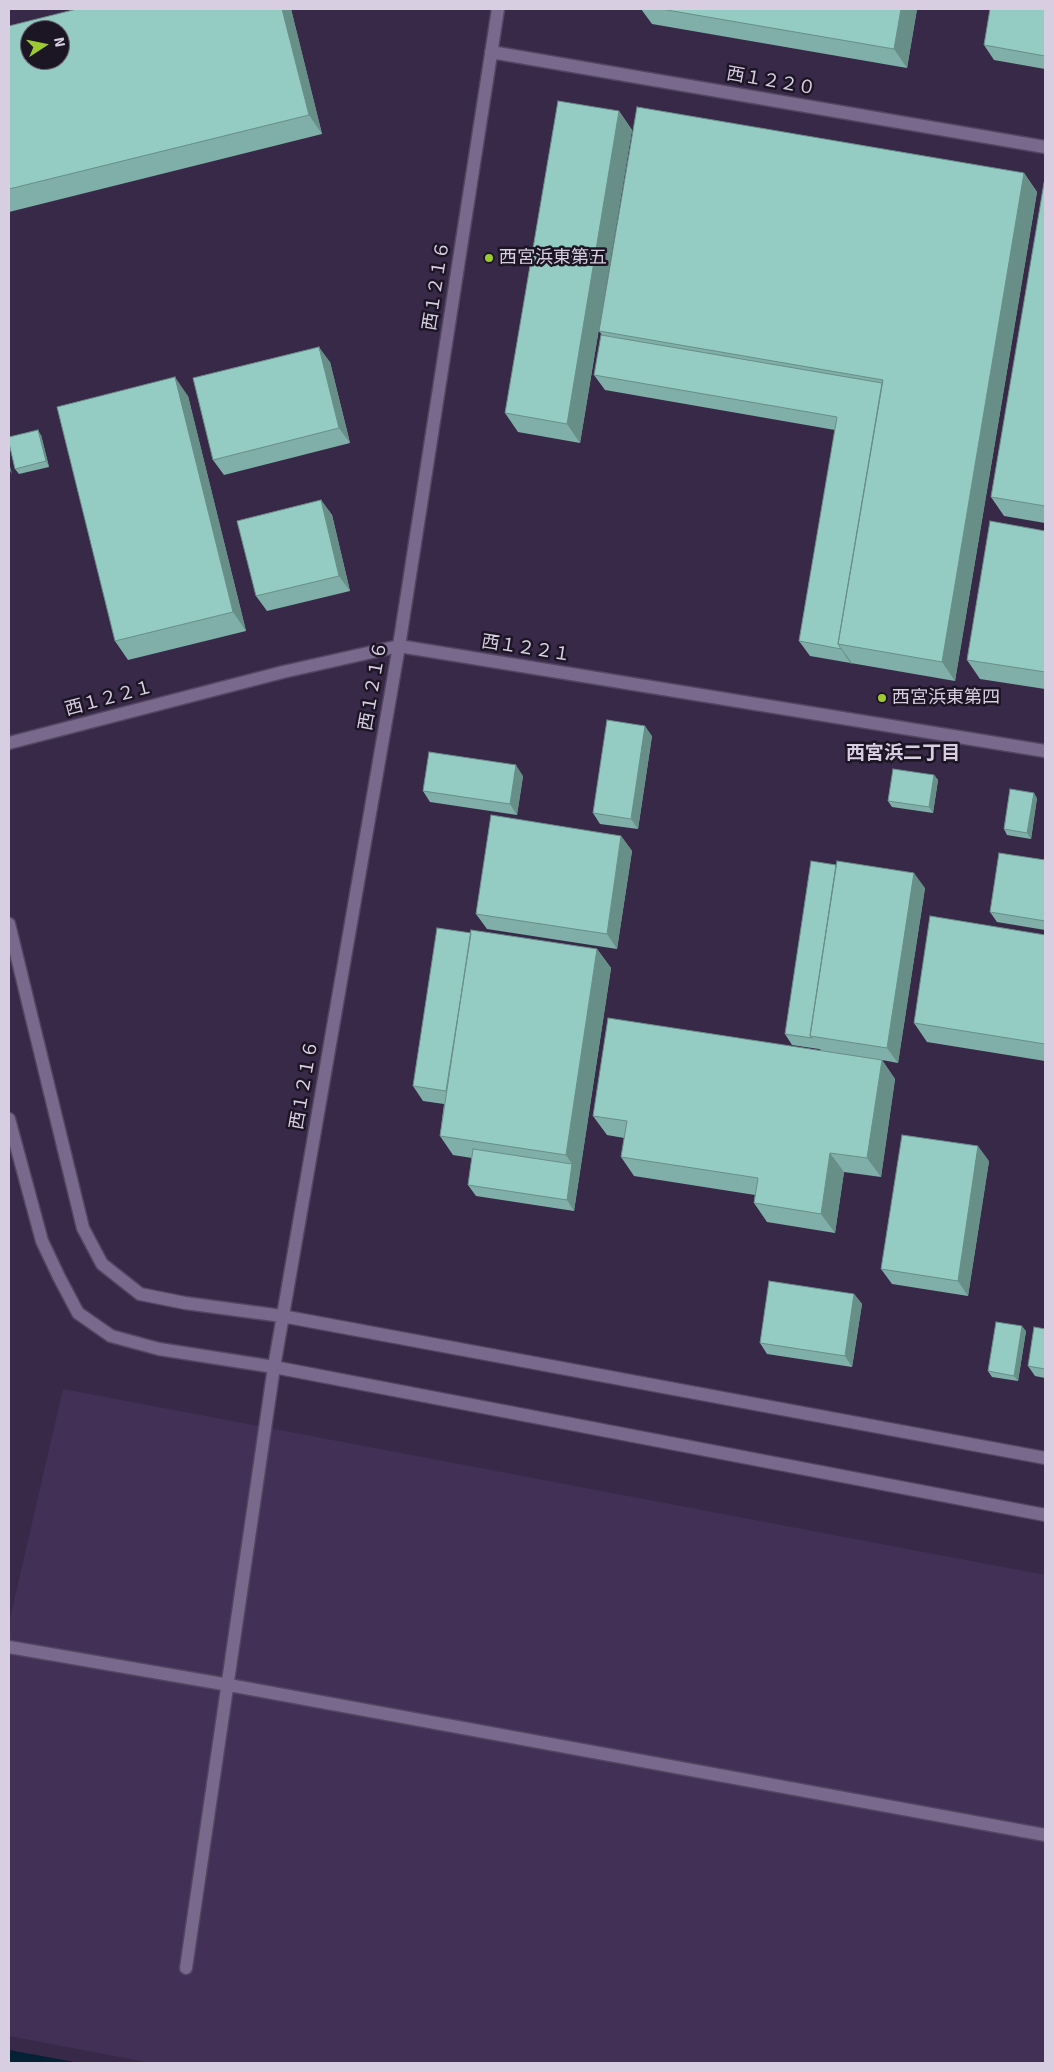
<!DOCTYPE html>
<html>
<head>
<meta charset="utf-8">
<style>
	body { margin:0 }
	#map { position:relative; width:1054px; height:2072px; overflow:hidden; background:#382949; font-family:Signika,sans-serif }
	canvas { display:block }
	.frame { position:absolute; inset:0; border:10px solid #d7cee2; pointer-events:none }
	.north { position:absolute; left:20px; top:20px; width:50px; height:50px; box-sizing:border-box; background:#1c1624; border:1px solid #676070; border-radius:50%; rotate:79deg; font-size:14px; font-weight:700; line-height:20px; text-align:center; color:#d7cee2 }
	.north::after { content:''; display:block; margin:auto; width:18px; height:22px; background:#9dca30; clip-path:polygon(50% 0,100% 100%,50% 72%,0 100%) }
</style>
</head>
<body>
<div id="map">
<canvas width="1054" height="2072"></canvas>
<div class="frame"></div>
<div class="north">N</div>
</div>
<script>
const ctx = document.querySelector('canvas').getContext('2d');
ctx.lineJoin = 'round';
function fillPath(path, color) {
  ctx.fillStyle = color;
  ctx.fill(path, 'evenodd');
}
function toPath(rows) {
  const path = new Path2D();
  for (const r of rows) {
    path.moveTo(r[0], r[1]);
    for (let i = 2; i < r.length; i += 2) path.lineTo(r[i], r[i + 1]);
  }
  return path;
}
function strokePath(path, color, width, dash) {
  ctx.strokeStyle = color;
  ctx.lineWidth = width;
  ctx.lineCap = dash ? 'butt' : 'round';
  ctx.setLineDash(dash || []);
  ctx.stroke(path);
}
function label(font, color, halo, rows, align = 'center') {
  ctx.font = font + ' Signika,"Noto Sans JP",sans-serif';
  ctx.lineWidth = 5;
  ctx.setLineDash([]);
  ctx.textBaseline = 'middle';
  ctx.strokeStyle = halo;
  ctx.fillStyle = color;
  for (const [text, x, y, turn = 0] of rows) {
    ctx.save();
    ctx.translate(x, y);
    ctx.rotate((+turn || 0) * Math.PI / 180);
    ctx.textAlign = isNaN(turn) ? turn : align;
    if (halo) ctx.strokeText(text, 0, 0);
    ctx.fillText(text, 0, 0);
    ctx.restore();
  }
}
fillPath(toPath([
	[63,1389,1045,1575,1045,2063,151,2063,9,2036,9,1623]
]), '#423056');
fillPath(toPath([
	[9,2050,80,2063,9,2063]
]), '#042136');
const minor = toPath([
	[491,52,1045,147],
	[9,743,283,672,399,646,1045,751],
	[9,924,83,1228,102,1264,140,1294,185,1303,282,1316,1045,1458],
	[9,1119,42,1241,59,1277,78,1313,111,1336,159,1349,274,1367,1045,1515],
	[9,1647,229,1685,1045,1835],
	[186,1968,274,1367,399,646,498,9]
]);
strokePath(minor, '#534660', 15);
strokePath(minor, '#79698d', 12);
fillPath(toPath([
	[291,9,322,134,9,212,9,26],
	[641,9,917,9,907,68,652,24],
	[1045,9,1045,69,994,60,984,45],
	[619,111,632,130,580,443,518,432,505,413],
	[1024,173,1037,192,955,681,810,656,799,641,835,430,605,390,594,375,602,335,599,331],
	[1045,183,1045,523,1004,516,991,497],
	[330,362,350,443,224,475,213,460],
	[188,396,246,631,128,660,115,641],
	[41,435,49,467,19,474,15,469],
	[321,500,332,515,350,591,267,611,256,596],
	[1045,531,1045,689,980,679,967,660],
	[652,736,638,829,600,824,593,813],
	[934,775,938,780,933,813,892,807,888,801],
	[523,776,517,815,430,802,423,791],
	[1037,798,1031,839,1007,835,1004,829],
	[621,836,632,851,617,949,487,929,476,914],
	[1045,860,1045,930,997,922,990,912],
	[925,888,898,1063,882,1060,895,1079,881,1177,844,1172,835,1233,767,1222,754,1203,755,1195,634,1176,621,1157,624,1138,607,1135,593,1116,821,1050,819,1049,792,1045,785,1034],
	[471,933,597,949,611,968,574,1211,476,1196,468,1185,472,1158,453,1155,440,1136,444,1104,423,1101,413,1086],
	[1045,935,1045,1061,927,1042,914,1023],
	[989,1161,968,1296,892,1284,881,1269],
	[854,1294,862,1304,852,1367,767,1354,760,1343],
	[1045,1329,1045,1378,1035,1376,1028,1366],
	[1026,1331,1018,1381,992,1377,988,1371]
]), '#7fafa8');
fillPath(toPath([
	[282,9,291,9,322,134,309,115],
	[901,9,917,9,907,68,894,49],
	[619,111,632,130,580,443,567,424],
	[1024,173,1037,192,955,681,942,662],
	[319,347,330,362,350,443,339,428],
	[175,377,188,396,246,631,233,612],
	[38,430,41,435,49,467,46,461],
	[9,462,12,474,9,469],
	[321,500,332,515,350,591,339,576],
	[841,648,852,663,851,664,841,649],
	[645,726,652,736,638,829,631,819],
	[516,765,523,776,517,815,510,804],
	[934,775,938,780,933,813,929,807],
	[1034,793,1037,798,1031,839,1027,833],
	[621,836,632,851,617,949,607,934],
	[914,873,925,888,898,1063,887,1048],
	[597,949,611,968,574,1211,567,1200,572,1164,566,1155],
	[882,1060,895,1079,881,1177,867,1158],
	[978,1146,989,1161,968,1296,958,1281],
	[830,1153,844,1172,835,1233,821,1214],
	[854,1294,862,1304,852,1367,845,1356],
	[1022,1326,1026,1331,1018,1381,1014,1376]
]), '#688e88');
const building = toPath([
	[77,9,282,9,309,115,9,189,9,26,77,9],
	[30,30,60,30,60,60,30,60,30,30],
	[661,9,901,9,894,49,661,9],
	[990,9,1045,9,1045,56,984,45,990,9],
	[558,101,619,111,567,424,505,413,558,101],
	[637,107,1024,173,942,662,838,644,883,380,599,331,637,107],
	[1044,183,1045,183,1045,506,991,497,1044,183],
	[601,335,882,383,838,644,841,649,799,641,837,417,594,375,601,335],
	[319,347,339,428,213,460,193,378,319,347],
	[175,377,233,612,115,641,57,407,175,377],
	[38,430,46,461,15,469,9,443,9,437,38,430],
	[321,500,339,576,256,596,237,521,321,500],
	[990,521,1045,531,1045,672,967,660,990,521],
	[607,720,645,726,631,819,593,813,607,720],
	[429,752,516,765,510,804,423,791,429,752],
	[893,769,934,775,929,807,888,801,893,769],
	[1010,789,1034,793,1027,833,1004,829,1010,789],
	[491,815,621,836,607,934,476,914,491,815],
	[999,853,1045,860,1045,921,990,912,999,853],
	[811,861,836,865,810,1036,812,1038,785,1034,811,861],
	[837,861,914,873,887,1048,810,1036,837,861],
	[930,916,1045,935,1045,1044,914,1023,930,916],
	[437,928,471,933,446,1091,413,1086,437,928],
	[471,930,597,949,566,1155,440,1136,471,930],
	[608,1018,882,1060,867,1158,830,1153,821,1214,754,1203,758,1178,621,1157,627,1121,593,1116,608,1018],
	[902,1135,978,1146,958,1281,881,1269,902,1135],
	[473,1149,572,1164,567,1200,468,1185,473,1149],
	[769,1281,854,1294,845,1356,760,1343,769,1281],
	[996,1322,1022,1326,1014,1376,988,1371,996,1322],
	[1034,1327,1045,1329,1045,1369,1028,1366,1034,1327]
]);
fillPath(building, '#94cbc3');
strokePath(building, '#688e88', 1);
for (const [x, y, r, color] of [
	[489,258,5,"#9dca30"],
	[882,698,5,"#9dca30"]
]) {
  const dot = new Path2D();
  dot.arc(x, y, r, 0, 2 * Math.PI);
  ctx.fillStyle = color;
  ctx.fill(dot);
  strokePath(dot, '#1c1624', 2);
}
label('18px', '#d7cee2', '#1c1624', [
	["西１２２０",771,82,10],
	["西１２１６",437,286,-81],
	["西１２２１",526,649,9],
	["西１２１６",374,686,-80],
	["西１２２１",109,699,-15],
	["西１２１６",305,1085,-80]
]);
label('18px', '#d7cee2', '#1c1624', [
	["西宮浜東第五",499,258],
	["西宮浜東第四",892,698]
], 'left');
label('bold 19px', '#d7cee2', '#1c1624', [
	["西宮浜二丁目",903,754]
]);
</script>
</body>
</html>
